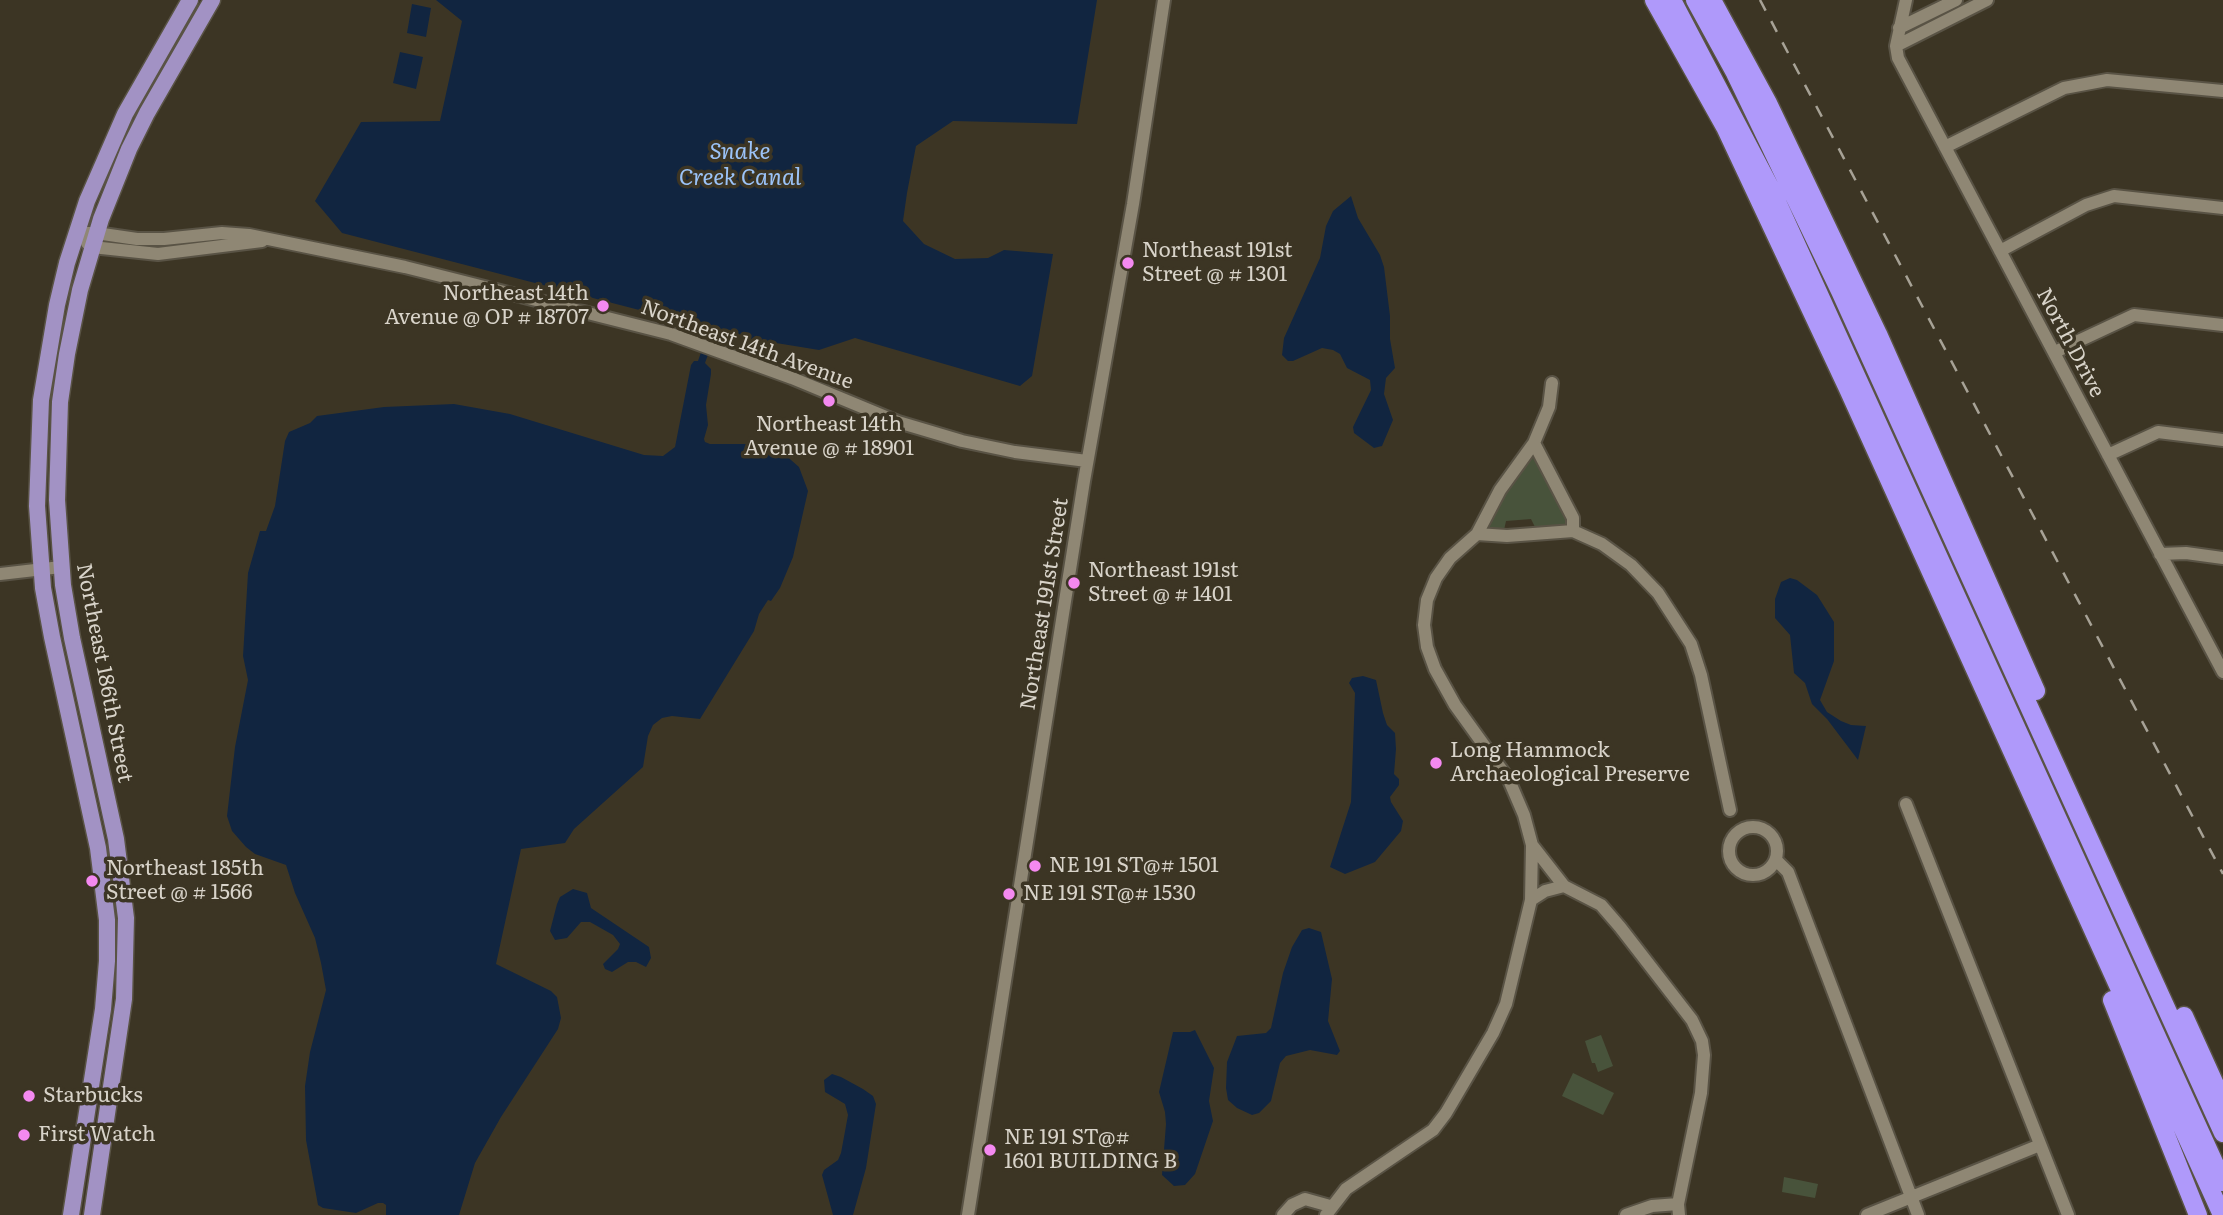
<!DOCTYPE html>
<html>
<head>
<meta charset="utf-8">
<style>
	body { margin:0 }
	canvas { display:block; background:#3c3524 }
</style>
</head>
<body>
<canvas width="2223" height="1215"></canvas>
<script>
const ctx = document.querySelector('canvas').getContext('2d');
ctx.lineJoin = 'round';
function fillPath(path, color) {
  ctx.fillStyle = color;
  ctx.fill(path, 'evenodd');
}
function toPath(rows) {
  const path = new Path2D();
  for (const r of rows) {
    if (r.length === 3) {
      path.moveTo(r[0] + r[2], r[1]);
      path.arc(r[0], r[1], r[2], 0, 2 * Math.PI);
      continue;
    }
    path.moveTo(r[0], r[1]);
    for (let i = 2; i < r.length; i += 2) path.lineTo(r[i], r[i + 1]);
  }
  return path;
}
function strokePath(path, color, width, dash) {
  ctx.strokeStyle = color;
  ctx.lineWidth = width;
  ctx.lineCap = dash ? 'butt' : 'round';
  ctx.setLineDash(dash || []);
  ctx.stroke(path);
}
function label(font, color, halo, rows, align = 'center') {
  ctx.font = font + ' Literata,serif';
  ctx.lineWidth = 7;
  ctx.setLineDash([]);
  ctx.textBaseline = 'middle';
  ctx.strokeStyle = halo;
  ctx.fillStyle = color;
  for (const [text, x, y, turn = 0] of rows) {
    ctx.save();
    ctx.translate(x, y);
    ctx.rotate((+turn || 0) * Math.PI / 180);
    ctx.textAlign = isNaN(turn) ? turn : align;
    if (halo) ctx.strokeText(text, 0, 0);
    ctx.fillText(text, 0, 0);
    ctx.restore();
  }
}
fillPath(toPath([
	[1532,458,1537,461,1567,519,1566,525,1564,527,1535,527,1531,519,1506,521,1504,530,1488,529,1486,526,1510,482,1528,459],
	[1601,1035,1613,1066,1598,1072,1595,1063,1592,1063,1585,1041],
	[1573,1073,1614,1093,1603,1115,1562,1096],
	[1784,1177,1818,1184,1815,1198,1782,1192]
]), '#48533b');
fillPath(toPath([
	[436,0,1097,0,1077,124,953,121,916,146,907,193,903,221,924,244,955,259,988,258,1004,250,1053,254,1032,376,1020,386,855,338,819,350,721,334,714,338,705,363,711,369,711,374,706,405,708,425,704,439,705,442,710,444,759,444,783,453,799,467,808,491,793,557,780,588,771,601,768,600,759,614,754,631,700,719,672,716,662,718,653,725,648,736,643,767,574,829,565,843,521,849,496,964,551,991,557,997,561,1018,558,1029,501,1117,475,1163,459,1215,386,1215,386,1205,383,1203,378,1203,356,1213,323,1208,318,1205,306,1140,305,1086,310,1052,326,990,321,963,315,938,295,893,286,865,255,854,246,847,232,831,227,816,235,747,248,680,243,656,248,573,260,531,266,531,275,506,285,441,289,432,310,423,317,416,384,407,454,404,510,414,644,455,663,456,675,447,691,365,694,361,698,361,707,335,701,326,342,233,315,201,361,122,440,121,462,21],
	[412,4,431,8,426,37,407,33],
	[400,52,423,57,416,89,393,83],
	[1351,196,1358,218,1380,255,1384,267,1390,316,1390,339,1395,368,1386,378,1384,394,1393,420,1382,446,1374,448,1354,433,1353,427,1371,390,1370,380,1347,368,1340,354,1333,350,1322,348,1293,361,1288,361,1282,355,1284,338,1320,258,1326,226,1333,211],
	[1790,578,1797,580,1817,595,1834,622,1834,661,1820,700,1827,712,1841,721,1851,725,1866,726,1858,760,1827,719,1812,704,1805,683,1794,673,1790,635,1775,618,1775,599,1781,582],
	[1363,676,1376,680,1383,713,1387,725,1395,733,1396,749,1394,774,1399,779,1399,785,1390,797,1391,802,1403,821,1401,831,1375,862,1345,874,1330,867,1351,802,1355,693,1349,683,1352,678],
	[573,889,587,893,591,908,649,947,651,958,646,967,636,962,628,962,612,972,605,969,603,964,618,949,620,944,613,935,590,922,581,922,567,938,555,940,550,931,557,904,560,897],
	[1309,928,1321,932,1332,979,1328,1021,1340,1051,1337,1055,1310,1050,1286,1056,1280,1063,1271,1101,1259,1113,1252,1115,1237,1108,1228,1100,1226,1088,1227,1062,1237,1036,1266,1033,1271,1028,1283,973,1292,947,1302,930],
	[1195,1030,1214,1068,1209,1101,1213,1121,1195,1174,1185,1185,1174,1186,1162,1175,1166,1124,1165,1112,1159,1092,1173,1032,1190,1032],
	[832,1074,841,1077,863,1089,873,1096,876,1104,866,1168,853,1215,833,1215,822,1175,824,1170,838,1160,841,1153,848,1115,845,1104,825,1092,824,1080]
]), '#112540');
const minor = toPath([
	[1906,0,1896,46,1898,58,2223,672],
	[1899,28,1956,0],
	[1896,46,1987,0],
	[1945,147,2064,88,2107,80,2223,91],
	[76,233,96,233,137,239,164,239,222,233,249,235,405,267,671,334,792,378,898,422,962,441,1015,452,1087,461],
	[87,243,92,247,158,254,262,241],
	[2000,251,2086,205,2114,196,2223,208],
	[2055,352,2134,315,2223,325],
	[1552,383,1549,407,1534,443,1500,490,1477,534,1450,558,1436,578,1427,600,1424,625,1427,647,1435,669,1455,705,1509,780,1524,815,1532,845,1564,886],
	[1534,443,1573,518,1573,531],
	[2108,455,2158,432,2223,440],
	[1477,534,1507,536,1573,531,1602,544,1631,565,1658,593,1691,644,1701,675,1730,810],
	[2160,554,2186,553,2223,558],
	[0,574,61,567],
	[1906,804,2068,1215],
	[1753,851,24],
	[1776,860,1788,872,1918,1215],
	[1531,900,1545,891,1564,886,1601,905,1620,927,1692,1020,1702,1041,1704,1055,1701,1093,1678,1204,1679,1215],
	[968,1215,1084,481,1133,204,1164,0],
	[1283,1215,1292,1205,1305,1199,1330,1206],
	[1326,1215,1346,1189,1433,1130,1446,1113,1493,1033,1506,1004,1531,900,1532,845],
	[1626,1215,1652,1206,1678,1204],
	[1867,1215,2040,1145]
]);
const major = toPath([
	[71,1215,103,1009,107,961,107,920,98,848,52,637,43,588,37,506,41,400,57,305,67,263,87,201,125,114,190,0],
	[92,1215,124,999,126,918,116,839,72,638,63,585,57,500,60,402,67,354,80,290,101,219,129,149,147,113,212,0]
]);
const highway = toPath([
	[1654,0,1725,127,1848,389,2222,1215],
	[1672,0,1773,193,2223,1182],
	[1695,0,1735,73,1840,291,2223,1133],
	[1712,0,1768,103,1878,334,2036,691],
	[2112,1000,2198,1215],
	[2184,1016,2223,1102]
]);
strokePath(minor, '#595345', 16);
strokePath(major, '#595345', 19);
strokePath(highway, '#595345', 21);
strokePath(minor, '#8f8774', 12);
strokePath(major, '#a292c4', 16);
strokePath(highway, '#af99fa', 18);
strokePath(toPath([
	[1760,0,2223,874]
]), '#a7a296', 2.5, [12, 12]);
for (const [x, y, r, color] of [
	[1128,263,7,"#f489f0"],
	[603,306,7,"#f489f0"],
	[829,401,7,"#f489f0"],
	[1074,583,7,"#f489f0"],
	[1436,763,7,"#f489f0"],
	[1035,866,7,"#f489f0"],
	[92,881,7,"#f489f0"],
	[1009,894,7,"#f489f0"],
	[29,1096,7,"#f489f0"],
	[24,1135,7,"#f489f0"],
	[990,1150,7,"#f489f0"]
]) {
  const dot = new Path2D();
  dot.arc(x, y, r, 0, 2 * Math.PI);
  ctx.fillStyle = color;
  ctx.fill(dot);
  strokePath(dot, '#3c3524', 2.5);
}
label('21px', '#d8d3c9', '#3c3524', [
	["Northeast 191st",1142,251],
	["Street @ # 1301",1142,275],
	["Northeast 14th",589,294,"right"],
	["Avenue @ OP # 18707",589,318,"right"],
	["Northeast 14th",829,425,"center"],
	["Avenue @ # 18901",829,449,"center"],
	["Northeast 191st",1088,571],
	["Street @ # 1401",1088,595],
	["Long Hammock",1450,751],
	["Archaeological Preserve",1450,775],
	["NE 191 ST@# 1501",1049,866],
	["Northeast 185th",106,869],
	["Street @ # 1566",106,893],
	["NE 191 ST@# 1530",1023,894],
	["Starbucks",43,1096],
	["First Watch",38,1135],
	["NE 191 ST@#",1004,1138],
	["1601 BUILDING B",1004,1162]
], 'left');
label('21px', '#d8d3c9', '#3c3524', [
	["North Drive",2070,343,62],
	["Northeast 14th Avenue",747,345,20],
	["Northeast 191st Street",1045,604,-81],
	["Northeast 186th Street",104,673,79]
]);
label('italic 23px', '#9bc3f8', '#3c3524', [
	["Snake",740,152],
	["Creek Canal",740,178]
]);
</script>
</body>
</html>
